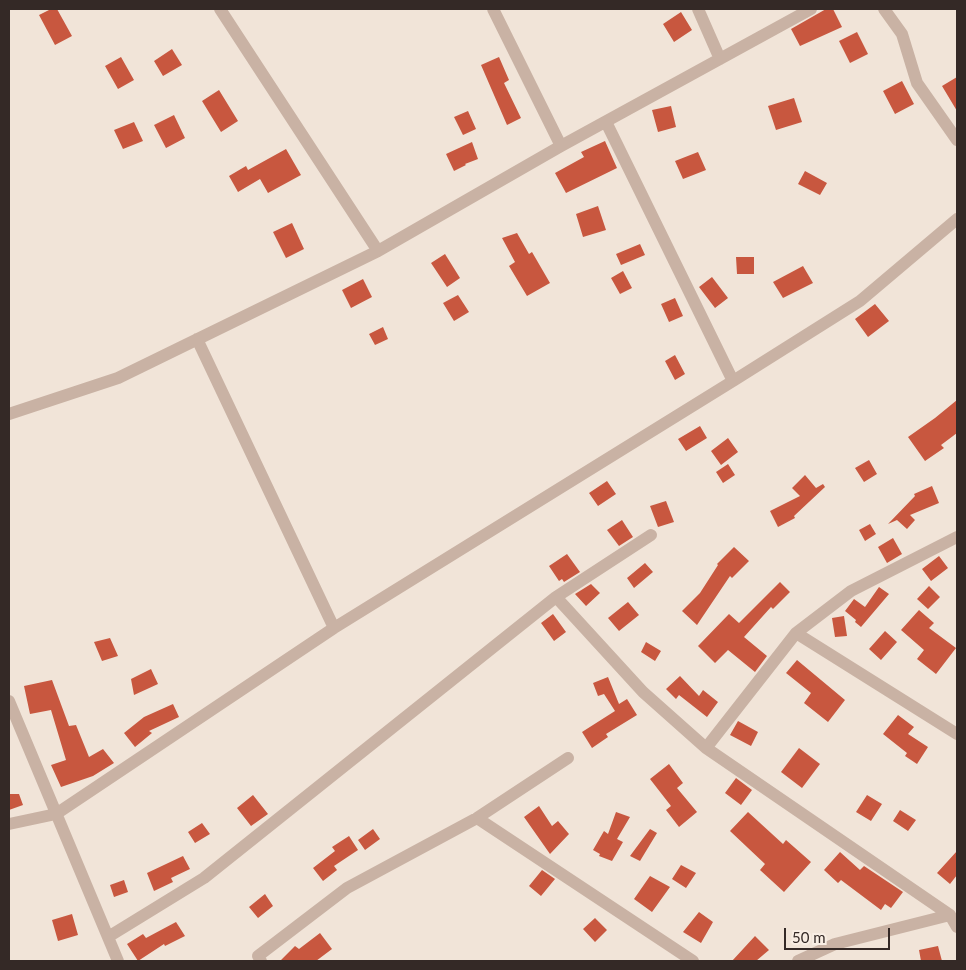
<!DOCTYPE html>
<html>
<head>
<meta charset="utf-8">
<style>
	body { margin:0 }
	#map { position:relative; width:966px; height:970px; overflow:hidden; background:#f1e4d8; font-family:Lato,sans-serif }
	canvas { display:block }
	.frame { position:absolute; inset:0; border:10px solid #342926; pointer-events:none }
	.scale { position:absolute; left:784px; top:928px; width:106px; height:22px; box-sizing:border-box; border:2px solid #342926; border-top:0; padding-left:6px; font-size:15px; line-height:18px; white-space:nowrap; color:#342926; -webkit-text-stroke:4px #f9eee4; paint-order:stroke }
</style>
</head>
<body>
<div id="map">
<canvas width="966" height="970"></canvas>
<div class="frame"></div>
<div class="scale">50 m</div>
</div>
<script>
const ctx = document.querySelector('canvas').getContext('2d');
ctx.lineJoin = 'round';
function fillPath(path, color) {
  ctx.fillStyle = color;
  ctx.fill(path, 'evenodd');
}
function toPath(rows) {
  const path = new Path2D();
  for (const r of rows) {
    path.moveTo(r[0], r[1]);
    for (let i = 2; i < r.length; i += 2) path.lineTo(r[i], r[i + 1]);
  }
  return path;
}
function strokePath(path, color, width, dash) {
  ctx.strokeStyle = color;
  ctx.lineWidth = width;
  ctx.lineCap = dash ? 'butt' : 'round';
  ctx.setLineDash(dash || []);
  ctx.stroke(path);
}
fillPath(toPath([
	[51,9,57,9,72,36,55,45,39,15],
	[826,9,833,9,842,27,800,46,791,29],
	[681,12,692,30,674,42,663,24],
	[857,32,868,54,850,63,839,41],
	[172,49,182,65,163,76,154,61],
	[121,57,134,80,118,89,105,66],
	[499,57,509,80,504,83,521,118,507,125,481,65],
	[957,77,957,111,942,86],
	[902,81,914,104,895,114,883,91],
	[219,90,238,121,221,132,202,101],
	[794,98,802,122,776,130,768,106],
	[671,106,676,127,658,132,652,110],
	[468,111,476,129,463,135,454,117],
	[174,115,185,138,166,148,154,125],
	[134,122,143,141,123,149,114,130],
	[605,141,617,168,566,193,555,173,584,157,581,152],
	[472,142,478,159,465,164,466,165,454,171,446,154],
	[286,149,301,175,268,193,260,179,238,192,229,176,246,166,248,170],
	[698,152,706,170,683,179,675,161],
	[805,171,827,183,820,195,798,184],
	[598,206,606,230,583,237,576,214],
	[292,223,304,249,286,258,273,232],
	[517,233,529,254,532,252,550,283,527,296,509,266,515,262,502,238],
	[640,244,645,255,621,265,616,254],
	[445,254,460,278,447,287,431,263],
	[736,257,754,257,754,274,737,274],
	[803,266,813,283,783,298,773,282],
	[623,271,632,288,620,294,611,278],
	[712,277,728,298,715,308,699,287],
	[363,279,372,297,351,308,342,290],
	[458,295,469,312,454,321,443,303],
	[675,298,683,316,669,322,661,304],
	[875,304,889,321,868,337,855,319],
	[383,327,388,339,375,345,369,334],
	[675,355,685,374,675,380,665,361],
	[957,400,957,433,941,445,944,448,925,461,908,437,935,418],
	[700,426,707,438,686,451,678,439],
	[728,438,738,452,721,465,711,451],
	[869,460,877,474,864,482,855,468],
	[728,464,735,475,723,483,716,472],
	[805,475,816,488,823,484,825,487,794,516,795,518,778,527,770,511,800,496,792,488],
	[607,481,616,494,598,506,589,493],
	[932,486,939,503,910,515,915,520,907,529,897,520,888,524,915,496,914,494],
	[666,501,674,522,658,527,650,506],
	[622,520,633,537,619,546,607,530],
	[870,524,876,534,865,541,859,530],
	[893,538,902,554,887,563,878,547],
	[734,547,749,561,732,578,730,576,697,625,682,611,700,593,718,565,717,564],
	[567,554,580,572,564,582,562,579,559,581,549,566],
	[939,556,948,568,931,581,922,569],
	[645,563,653,572,634,588,627,578],
	[780,582,790,592,773,609,771,607,744,637,767,656,755,672,728,650,715,663,698,646,729,614,739,623],
	[591,584,600,593,586,606,575,594],
	[929,586,940,597,928,609,917,599],
	[879,587,889,594,861,627,855,622,856,620,845,611,854,599,865,607],
	[628,602,639,615,619,631,608,618],
	[919,610,934,623,929,628,956,648,936,674,917,659,924,650,901,630],
	[553,614,566,632,554,641,541,623],
	[844,616,847,636,835,637,832,618],
	[885,631,897,642,881,660,869,649],
	[110,638,118,656,102,661,94,642],
	[646,642,661,651,655,661,641,652],
	[797,660,845,700,828,722,804,703,811,693,786,673],
	[151,669,158,684,134,695,131,679],
	[680,676,699,696,703,690,718,702,707,717,679,695,676,699,666,689],
	[608,677,619,704,627,699,637,715,606,734,608,737,592,748,582,732,615,711,604,694,598,696,593,683],
	[52,680,69,726,76,725,89,757,103,749,114,763,93,776,61,787,51,765,66,760,51,710,30,714,24,686],
	[173,704,179,717,149,731,152,733,135,747,124,733,144,717],
	[898,715,914,727,908,734,928,747,917,764,905,756,907,753,883,734],
	[738,721,758,732,751,746,730,735],
	[799,748,820,764,802,788,781,772],
	[669,764,683,783,677,788,697,812,679,827,666,810,671,806,650,779],
	[736,778,752,790,741,805,725,793],
	[9,794,19,794,23,805,9,810],
	[253,795,268,814,251,826,237,808],
	[867,795,882,804,871,821,856,812],
	[539,806,552,826,558,821,569,834,550,854,524,817],
	[900,810,916,820,908,831,893,821],
	[616,812,630,817,617,839,623,842,612,861,599,856,600,854,593,850,604,831,608,834],
	[748,812,783,844,786,840,811,862,784,892,760,870,765,864,730,831],
	[202,823,210,834,195,843,188,832],
	[373,829,380,839,365,850,358,840],
	[650,829,657,833,640,861,630,856],
	[349,836,358,850,334,866,337,870,323,881,313,868,335,851,332,847],
	[957,851,957,875,950,884,937,873],
	[840,852,860,870,864,866,903,892,891,908,885,904,881,910,841,880,838,883,824,870],
	[183,856,190,869,171,878,173,882,154,891,147,873],
	[681,865,696,873,686,888,672,879],
	[542,870,555,879,541,896,529,886],
	[650,876,670,887,652,912,634,899],
	[124,880,128,892,114,897,110,885],
	[265,894,273,906,258,918,249,907],
	[699,912,713,922,701,943,683,932],
	[72,914,78,935,58,941,52,920],
	[595,918,607,930,595,942,583,929],
	[176,922,185,936,165,946,164,944,138,961,127,944,143,934,146,938],
	[320,933,332,949,316,961,280,961,295,946,299,949],
	[755,936,769,950,756,961,732,961],
	[938,946,942,961,921,961,919,950]
]), '#c8573f');
strokePath(toPath([
	[220,9,378,251],
	[493,9,561,146],
	[698,9,720,59],
	[884,9,902,34,917,83,957,140],
	[197,339,334,628],
	[733,381,860,301,957,219],
	[9,414,118,378,378,251,561,146,811,9],
	[556,597,643,692,706,748,950,915,957,927],
	[796,633,957,734],
	[9,701,118,961],
	[706,748,796,633,851,591,957,537],
	[477,818,693,961],
	[9,824,56,814,334,628,733,381,606,122],
	[108,937,204,878,556,597,651,535],
	[261,961,258,956,347,888,477,818,568,758],
	[798,961,835,944,950,915]
]), '#c9b2a4', 12);
</script>
</body>
</html>
